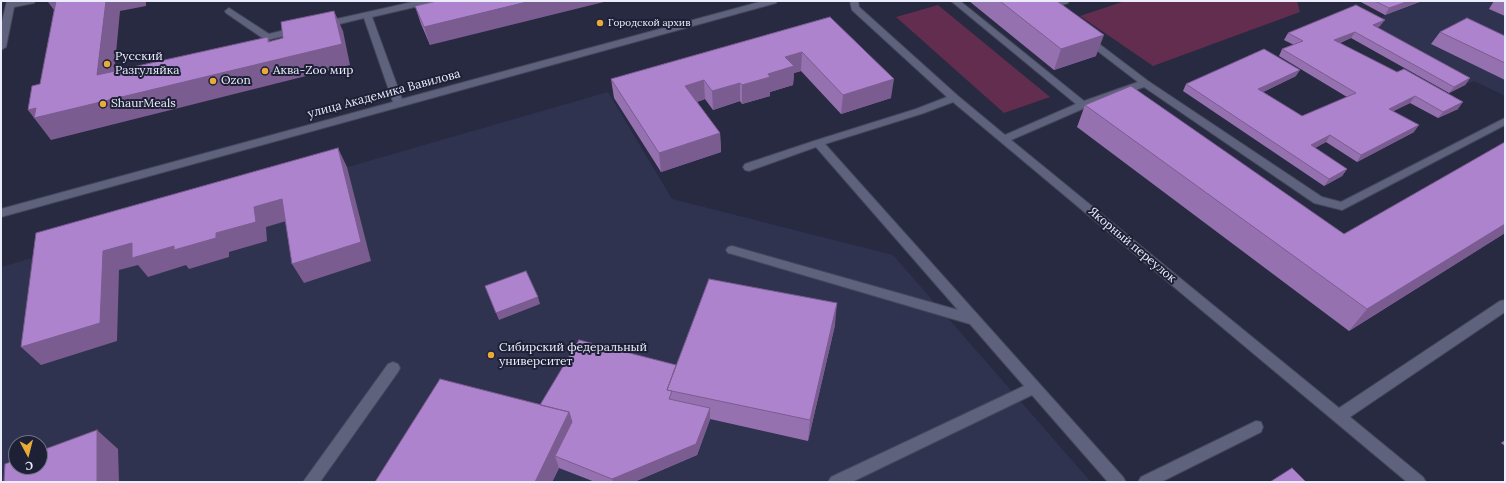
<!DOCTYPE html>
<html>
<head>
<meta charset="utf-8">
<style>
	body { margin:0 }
	#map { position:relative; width:1506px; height:483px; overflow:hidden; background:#272a41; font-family:Lora,serif }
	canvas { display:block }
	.frame { position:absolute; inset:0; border:2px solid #ebedfd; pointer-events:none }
	.north { position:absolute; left:8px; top:435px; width:40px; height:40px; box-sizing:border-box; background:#1e2036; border:1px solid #707286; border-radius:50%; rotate:173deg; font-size:11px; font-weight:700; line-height:16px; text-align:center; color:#ebedfd }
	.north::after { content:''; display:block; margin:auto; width:14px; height:18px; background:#e8ab37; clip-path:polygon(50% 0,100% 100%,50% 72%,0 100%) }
</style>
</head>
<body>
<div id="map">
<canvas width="1506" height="483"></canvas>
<div class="frame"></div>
<div class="north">С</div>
</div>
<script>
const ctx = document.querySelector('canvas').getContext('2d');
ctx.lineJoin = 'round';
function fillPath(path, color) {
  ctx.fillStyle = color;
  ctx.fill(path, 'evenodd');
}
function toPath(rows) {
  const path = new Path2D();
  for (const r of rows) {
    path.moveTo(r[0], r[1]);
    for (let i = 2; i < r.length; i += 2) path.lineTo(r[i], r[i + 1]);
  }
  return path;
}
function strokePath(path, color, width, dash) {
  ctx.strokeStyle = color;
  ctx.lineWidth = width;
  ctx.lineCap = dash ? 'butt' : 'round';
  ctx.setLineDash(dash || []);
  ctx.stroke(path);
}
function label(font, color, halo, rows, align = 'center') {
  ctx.font = font + ' Lora,serif';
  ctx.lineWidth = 4;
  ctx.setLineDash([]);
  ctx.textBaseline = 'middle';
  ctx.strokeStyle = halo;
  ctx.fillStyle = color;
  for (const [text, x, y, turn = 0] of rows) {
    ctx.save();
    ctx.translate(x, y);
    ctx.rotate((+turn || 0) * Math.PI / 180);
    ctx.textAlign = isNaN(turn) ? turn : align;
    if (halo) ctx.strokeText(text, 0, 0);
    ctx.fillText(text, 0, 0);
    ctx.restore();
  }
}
fillPath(toPath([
	[1422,1,1505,1,1505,96,1474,81,1465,85,1369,32,1380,18,1385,15],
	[608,92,672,199,893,255,1091,482,1,482,1,267],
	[16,443,40,443,40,467,16,467]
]), '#2f3350');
fillPath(toPath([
	[1125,1,1297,1,1300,12,1153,66,1080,16],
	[938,5,1050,97,1004,113,896,17]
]), '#622d4f');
const minor = toPath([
	[7,1,35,1,34,3,14,7,6,47,1,50,1,26,7,1],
	[417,1,433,1,432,3,372,17,402,99,763,1,777,1,776,3,1,217,1,209,393,102,364,18,323,28,318,25,323,22,417,1],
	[850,1,858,1,859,7,958,96,1005,135,1076,104,951,1,960,1,1084,101,1138,82,1082,39,1087,36,1090,37,1148,81,1322,197,1341,202,1505,118,1505,125,1342,210,1314,203,1144,87,1087,107,1011,140,1339,408,1500,301,1505,300,1505,312,1350,417,1423,477,1426,482,1407,482,953,102,924,113,825,144,1123,477,1126,482,1108,482,1032,395,852,482,828,482,831,477,1024,386,970,324,732,254,728,253,726,250,728,247,732,246,958,310,816,147,749,171,745,170,743,167,745,164,814,141,916,109,947,97,852,10,850,1],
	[1057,1,1069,1,1068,3,1045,11,1041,8,1042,6,1057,1],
	[229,8,269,34,297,27,302,30,297,33,267,40,264,39,226,13,225,11,229,8],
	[393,362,398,364,400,368,398,372,320,482,303,482,388,364,393,362],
	[1256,421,1261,422,1263,427,1261,432,1161,482,1138,482,1141,477,1256,421]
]);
strokePath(minor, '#45475a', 2);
fillPath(minor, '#5e627c');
fillPath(toPath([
	[437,1,430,45,421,24,415,6],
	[969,1,1057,1,1096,56,1054,70],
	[1359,1,1422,1,1385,15],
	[1494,1,1505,1,1505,16,1489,9],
	[830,17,891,98,841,114,801,71,794,73,793,85,770,92,770,96,742,104,740,101,713,110,705,99,697,102,720,133,721,152,661,172,614,98,611,79],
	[1380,26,1377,28,1470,78,1465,85,1449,93,1351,38,1340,43,1458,109,1438,118,1410,103,1393,111,1414,132,1357,162,1326,142,1315,148,1347,169,1342,176,1324,186,1183,91,1186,84,1296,76,1263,92,1302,116,1347,97,1279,56,1282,49,1294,45,1284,40,1288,33],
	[1440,32,1505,36,1505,80,1431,44],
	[1085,105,1344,234,1505,142,1505,233,1349,331,1077,127],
	[835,325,808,441,710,419,697,455,634,482,595,482,559,468,552,482,375,482,540,405,676,365],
	[1505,440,1505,446,1501,443]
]), '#9671b0');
fillPath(toPath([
	[53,1,56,1,63,22,48,2],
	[106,1,146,1,146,6,120,11,112,96,97,75],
	[531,1,608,1,430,45,424,27],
	[1409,1,1422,1,1385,15,1389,8],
	[334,11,343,31,350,65,51,140,28,110,268,42,268,37,278,58],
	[1385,20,1380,26,1369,32,1373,25],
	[1355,32,1351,38,1330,46,1334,40],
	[1104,35,1096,56,1054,70,1061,49],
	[802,52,801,71,794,73,793,85,770,92,770,96,742,104,742,85,768,74,785,57],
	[1300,70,1296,76,1255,96,1258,89],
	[1470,78,1465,85,1449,93,1454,87],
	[894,79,891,98,841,114,843,95],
	[704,80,705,99,687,105,685,86],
	[740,83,740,101,713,110,712,91],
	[1415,96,1410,103,1384,116,1389,109],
	[1463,102,1458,109,1438,118,1443,112],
	[1419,125,1414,132,1357,162,1361,155],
	[720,133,721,152,661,172,659,153],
	[1330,135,1326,142,1307,152,1311,145],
	[338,148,347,167,371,261,304,283,292,264],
	[1347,169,1342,176,1324,186,1329,179],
	[282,199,293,219,266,227,267,241,229,252,229,257,189,269,186,265,148,277,138,265,119,270,117,341,41,365,21,347,103,251,132,243,216,233,254,207],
	[1505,224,1505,233,1349,331,1367,309],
	[538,297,540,304,499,320,496,313],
	[837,303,835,325,808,441,810,420],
	[710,408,710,420,697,455,634,482,613,482,612,479],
	[569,412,576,433,555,456,559,468,552,482,535,482],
	[97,430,118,449,119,482,97,482]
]), '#7a5c90');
const building = toPath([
	[56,1,106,1,97,75,268,37,268,42,283,38,281,22,334,11,342,44,34,118,36,108,28,110,32,86,40,84,56,1],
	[437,1,531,1,424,27,415,6,437,1],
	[1000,1,1057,1,1104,35,1061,49,1000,1],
	[1375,1,1409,1,1389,8,1375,1],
	[1356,5,1385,20,1373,25,1470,78,1454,87,1355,32,1334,40,1397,72,1404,69,1463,102,1443,112,1415,96,1389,109,1419,125,1361,155,1330,135,1311,145,1347,169,1329,179,1186,84,1264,49,1300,70,1258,89,1302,116,1356,93,1282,49,1303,41,1288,33,1356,5],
	[830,17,894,79,843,95,802,52,785,57,794,66,768,74,770,77,742,85,740,83,712,91,704,80,685,86,720,133,659,153,611,79,830,17],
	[1467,18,1505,36,1505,63,1440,32,1467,18],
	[1131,86,1344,234,1505,142,1505,224,1367,309,1085,105,1131,86],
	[338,148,361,242,292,264,282,199,254,207,256,222,216,233,216,238,174,250,174,246,132,258,132,243,103,251,100,323,21,347,36,233,338,148],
	[526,271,538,297,496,313,485,286,526,271],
	[709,279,837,303,810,420,667,390,709,279],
	[579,340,676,365,667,390,672,391,669,399,710,408,696,444,612,479,555,456,572,422,569,412,540,405,579,340],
	[440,379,569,412,535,482,375,482,440,379],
	[97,430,97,482,4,482,5,464,16,460,16,467,40,467,40,451,97,430],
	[1292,468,1306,482,1270,482,1292,468]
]);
fillPath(building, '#ae83cd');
strokePath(building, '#7a5c90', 1);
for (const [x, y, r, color] of [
	[600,23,4,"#e8ab37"],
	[107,64,4,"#e8ab37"],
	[265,71,4,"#e8ab37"],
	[213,81,4,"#e8ab37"],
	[103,104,4,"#e8ab37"],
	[491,355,4,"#e8ab37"]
]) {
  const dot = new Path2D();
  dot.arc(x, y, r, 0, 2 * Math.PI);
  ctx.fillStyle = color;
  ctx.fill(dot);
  strokePath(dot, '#1e2036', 1.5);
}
label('10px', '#ebedfd', '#1e2036', [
	["Городской архив",608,23]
], 'left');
label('12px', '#ebedfd', '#1e2036', [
	["Русский",115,57],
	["Разгуляйка",115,71],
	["Аква-Zoo мир",273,71],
	["Ozon",221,81],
	["ShаurMeals",111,104],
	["Сибирский федеральный",499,348],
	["университет",499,362]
], 'left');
label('12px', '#ebedfd', '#1e2036', [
	["улица Академика Вавилова",384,94,-15],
	["Якорный переулок",1132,245,40]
]);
</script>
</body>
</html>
